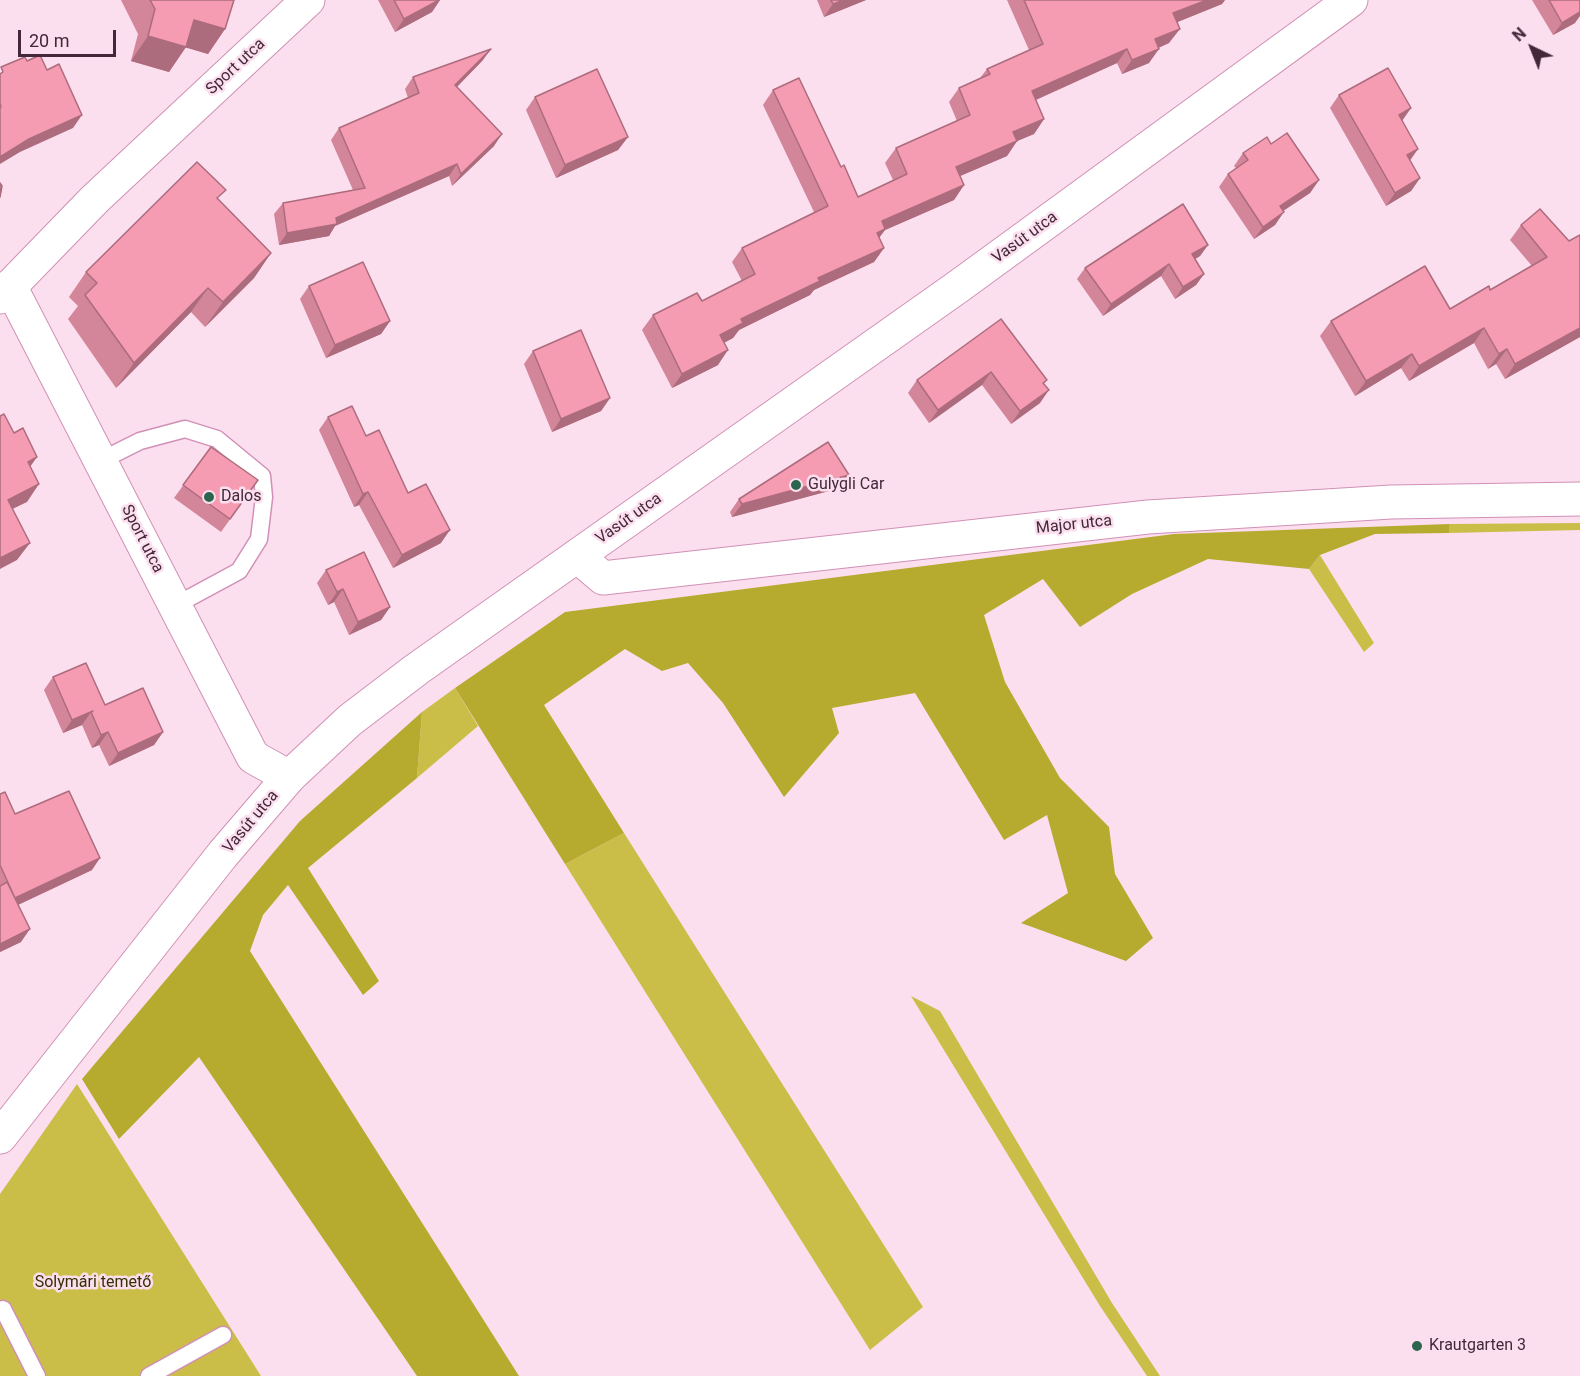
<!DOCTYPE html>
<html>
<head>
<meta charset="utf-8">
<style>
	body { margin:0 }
	#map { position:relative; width:1580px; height:1376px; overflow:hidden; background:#fcdfef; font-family:Roboto,sans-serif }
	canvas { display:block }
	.north { position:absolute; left:1502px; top:18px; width:60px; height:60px; -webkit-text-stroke:4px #fcdfef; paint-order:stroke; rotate:317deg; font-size:16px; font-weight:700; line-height:24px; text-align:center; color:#422838 }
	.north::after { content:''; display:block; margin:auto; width:21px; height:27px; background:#422838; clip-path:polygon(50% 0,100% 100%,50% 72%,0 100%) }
	.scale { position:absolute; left:18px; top:30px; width:98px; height:27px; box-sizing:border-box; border:3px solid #422838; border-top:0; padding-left:8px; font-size:18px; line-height:21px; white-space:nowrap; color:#422838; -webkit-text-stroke:4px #fcdfef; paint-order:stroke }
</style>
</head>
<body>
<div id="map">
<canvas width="1580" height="1376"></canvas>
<div class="north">N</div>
<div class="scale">20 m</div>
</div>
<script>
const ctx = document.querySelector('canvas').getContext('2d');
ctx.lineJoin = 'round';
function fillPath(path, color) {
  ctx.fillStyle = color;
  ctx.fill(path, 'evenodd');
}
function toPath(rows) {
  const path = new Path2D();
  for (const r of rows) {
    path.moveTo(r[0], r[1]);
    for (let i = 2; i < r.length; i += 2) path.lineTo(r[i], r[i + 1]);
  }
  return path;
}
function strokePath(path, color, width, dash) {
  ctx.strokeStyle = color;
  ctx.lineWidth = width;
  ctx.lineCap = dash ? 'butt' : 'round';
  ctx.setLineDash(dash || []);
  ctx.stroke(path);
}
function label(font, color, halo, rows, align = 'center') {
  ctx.font = font + ' Roboto,sans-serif';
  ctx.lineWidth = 5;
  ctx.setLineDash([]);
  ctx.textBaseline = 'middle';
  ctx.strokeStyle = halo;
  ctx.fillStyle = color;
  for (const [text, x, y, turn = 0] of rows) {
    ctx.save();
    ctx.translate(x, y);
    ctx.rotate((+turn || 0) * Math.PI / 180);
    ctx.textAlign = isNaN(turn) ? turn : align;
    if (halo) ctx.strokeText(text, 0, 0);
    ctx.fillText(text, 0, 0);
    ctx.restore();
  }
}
fillPath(toPath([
	[1580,523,1580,530,1449,533,1449,524],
	[1320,555,1374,643,1364,652,1309,569],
	[455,688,478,726,417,778,422,712],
	[624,833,923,1307,870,1350,565,864],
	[911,996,940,1011,1112,1303,1160,1376,1147,1376,1100,1306],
	[77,1084,261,1376,0,1376,0,1194]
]), '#cabe49');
fillPath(toPath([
	[1449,524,1449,533,1375,534,1320,555,1309,569,1208,559,1132,594,1080,627,1043,579,984,615,1005,682,1060,778,1109,827,1115,874,1153,938,1126,961,1021,923,1068,893,1047,815,1004,840,915,693,832,708,839,733,784,797,723,703,688,663,662,671,625,649,544,705,624,833,565,864,455,688,565,612,1174,534],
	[422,712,417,778,308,868,379,981,363,995,288,885,263,915,250,951,519,1376,417,1376,199,1057,119,1139,82,1079,300,821]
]), '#b6aa2f');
const lane = toPath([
	[102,460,140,441,185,429,217,439,262,476,264,497,259,539,239,571,176,605],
	[0,1311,3,1309,37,1376],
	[149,1376,223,1335]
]);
const street = toPath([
	[10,286,253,757,289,777],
	[0,297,95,199,308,0],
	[577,556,603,578,1148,517,1391,502,1580,499]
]);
const secondary = toPath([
	[0,1137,223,854,289,777,350,720,417,669,959,286,1351,0]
]);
strokePath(lane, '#d190b6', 19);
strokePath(street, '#d190b6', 35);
strokePath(secondary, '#d190b6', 35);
strokePath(lane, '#fff', 16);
strokePath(street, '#fff', 33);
strokePath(secondary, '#fff', 33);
fillPath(toPath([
	[121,0,234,0,225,29,208,54,186,47,169,72,131,61,138,34],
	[378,0,440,0,432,12,395,32],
	[817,0,866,0,824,17],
	[1007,0,1225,0,1222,4,1177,22,1169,43,1158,48,1149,63,1122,74,1117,63,1036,100,1044,119,1034,134,1017,141,1007,156,960,176,964,185,954,200,885,230,879,238,884,248,874,262,814,290,810,295,739,330,733,338,724,343,718,365,672,388,642,330,653,315,702,301,742,281,732,262,742,248,814,212,763,105,773,90,841,167,858,197,893,180,885,163,896,148,957,121,949,102,959,88,980,78,987,69,1029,50],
	[1532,0,1580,0,1575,23,1553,35],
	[483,60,457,87,494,146,452,186,449,176,335,226,329,236,279,245,274,214,283,203,353,190,331,140,339,128,408,98,405,89,413,77],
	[1339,95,1411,108,1402,120,1410,161,1420,178,1411,191,1386,206,1330,108],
	[535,97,628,137,618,150,556,178,526,110],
	[1271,144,1319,180,1310,193,1283,211,1275,225,1254,239,1219,187,1228,174,1236,168,1234,166,1243,153],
	[219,200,271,253,254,278,205,327,191,312,116,388,68,319,78,306,69,297,86,272],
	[1540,209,1580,337,1505,379,1496,364,1488,369,1474,343,1409,381,1401,368,1355,396,1320,336,1331,321,1450,309,1490,290,1532,266,1510,240,1521,225],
	[1208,245,1200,256,1195,259,1204,274,1196,285,1175,299,1161,276,1103,316,1077,279,1085,268],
	[309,286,390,321,381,334,326,358,300,299],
	[1001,319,1047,380,1044,384,1040,403,1011,424,982,385,929,423,908,393,917,380],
	[533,351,610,398,601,411,552,432,524,364],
	[328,417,366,436,408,493,441,543,393,568,359,505,354,507,319,430],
	[211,447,258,480,221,532,174,498],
	[849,475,840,488,732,517,730,512,739,499],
	[326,570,390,607,381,620,349,635,334,602,328,605,317,583],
	[53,677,105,705,163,732,154,745,109,766,99,745,92,748,82,725,63,733,44,690],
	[0,794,15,814,92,870,18,905,21,942,0,952]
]), '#d38599');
fillPath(toPath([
	[439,0,440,0,432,12,395,32,404,19],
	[844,0,866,0,824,17,833,4],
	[1207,0,1225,0,1222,4,1163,28,1173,13],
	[1580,12,1580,16,1575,23,1553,35,1562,23],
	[194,20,225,29,208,54,177,45],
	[1180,29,1169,43,1145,54,1155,39],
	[148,36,186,47,169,72,131,61],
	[491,49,483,60,447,97,455,85],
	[1127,49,1117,63,1022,106,1032,91],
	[1159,49,1149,63,1122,74,1132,60],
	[1411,108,1402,121,1399,115],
	[82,115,73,128,20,152,0,164,0,157,29,139],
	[1044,119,1034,134,1003,147,1013,132],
	[502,134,494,146,452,186,461,174],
	[628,137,618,150,556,178,565,165],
	[1017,141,1007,156,946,182,956,167],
	[1418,149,1409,162,1407,155],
	[457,164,449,176,335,226,329,236,279,245,287,233,336,218],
	[1420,178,1411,191,1386,206,1395,193],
	[1319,180,1310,193,1271,219,1280,206],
	[964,185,954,200,885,230,875,243,866,247,882,221],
	[1284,212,1275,225,1254,239,1263,227],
	[1208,245,1200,256,1184,266,1192,254],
	[884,248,874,262,814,290,810,295,739,330,733,338,710,350,720,335,741,319,818,278],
	[271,253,254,278,205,327,223,302],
	[1169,264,1161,276,1103,316,1111,304],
	[1204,274,1196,285,1175,299,1183,287],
	[208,288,191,312,116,388,134,363],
	[390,321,381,334,326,358,335,345],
	[1484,328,1474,343,1409,381,1419,366],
	[1580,328,1580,337,1505,379,1515,364],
	[1507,349,1496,364,1488,369,1499,354],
	[728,350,718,365,672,388,682,374],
	[1412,354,1401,368,1355,396,1366,381],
	[991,372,982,385,929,423,938,410],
	[1049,390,1040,403,1011,424,1020,411],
	[610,398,601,411,552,432,561,419],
	[37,457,25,474,28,462],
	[849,475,840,488,732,517,742,504],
	[39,484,27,502,0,515,8,500],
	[368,492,359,505,354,507,363,494],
	[450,530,441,543,393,568,402,555],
	[30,543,17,560,0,569,0,558],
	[343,589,334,602,328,605,337,592],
	[390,607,381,620,349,635,358,622],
	[91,712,82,725,63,733,72,720],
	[108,732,99,745,92,748,101,735],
	[163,732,154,745,109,766,118,753],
	[100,858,92,870,7,910,15,898],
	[30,929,21,942,0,952,0,944]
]), '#ac6c7d');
const building = toPath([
	[150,0,234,0,225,29,194,20,186,47,148,36,155,9,150,0],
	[394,0,439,0,404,19,394,0],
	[831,0,844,0,833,4,831,0],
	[1024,0,1207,0,1173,13,1180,29,1155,39,1159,49,1132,60,1127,49,1032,91,1044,119,1013,132,1017,141,956,167,964,185,882,221,885,229,877,233,884,248,818,278,820,281,741,319,743,323,720,335,728,350,682,374,653,315,697,293,702,301,755,274,742,248,828,206,773,90,799,78,841,167,844,165,858,197,907,174,896,148,970,115,959,88,990,74,987,69,1043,44,1024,0],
	[1549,0,1580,0,1580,12,1562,23,1549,0],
	[491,49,455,85,502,134,461,174,457,164,336,218,337,224,287,233,283,203,365,188,339,128,419,93,413,77,491,49],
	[40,55,47,70,59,64,82,115,29,139,0,157,0,108,1,107,0,103,0,74,3,72,1,67,25,57,27,61,40,55],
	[1388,68,1411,108,1399,115,1418,149,1407,155,1420,178,1395,193,1339,95,1388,68],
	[597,69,628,137,565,165,535,97,597,69],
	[1287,133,1319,180,1280,206,1284,212,1263,227,1228,174,1248,160,1243,153,1267,137,1271,144,1287,133],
	[197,162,226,190,217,198,271,253,223,302,208,288,134,363,85,295,97,283,86,272,197,162],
	[0,183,2,186,0,197,0,183],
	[1183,204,1208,245,1192,254,1204,274,1183,287,1169,264,1111,304,1085,268,1183,204],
	[1540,209,1569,241,1580,235,1580,328,1515,364,1507,349,1499,354,1484,328,1419,366,1412,354,1366,381,1331,321,1425,266,1450,309,1489,286,1490,290,1547,257,1521,225,1540,209],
	[363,262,390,321,335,345,309,286,363,262],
	[1001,319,1047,380,1043,383,1049,390,1020,411,991,372,938,410,917,380,1001,319],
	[581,330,610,398,561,419,533,351,581,330],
	[352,406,366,436,379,430,408,493,426,484,450,530,402,555,368,492,363,494,328,417,352,406],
	[4,414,14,433,23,428,37,457,28,462,39,484,8,500,30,543,0,558,0,416,4,414],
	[828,442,849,475,742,504,739,499,828,442],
	[211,447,258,480,230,519,183,485,211,447],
	[364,552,390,607,358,622,343,589,337,592,326,570,364,552],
	[86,663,105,705,143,688,163,732,118,753,108,732,101,735,91,712,93,711,72,720,53,677,86,663],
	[69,791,100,858,15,898,0,865,0,794,5,792,15,814,69,791],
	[7,882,30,929,0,944,0,886,7,882]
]);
fillPath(building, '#f59bb2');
strokePath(building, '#ac6c7d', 1.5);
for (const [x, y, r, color] of [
	[796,485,6,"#2c654d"],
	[209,497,6,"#2c654d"],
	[1417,1346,6,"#2c654d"]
]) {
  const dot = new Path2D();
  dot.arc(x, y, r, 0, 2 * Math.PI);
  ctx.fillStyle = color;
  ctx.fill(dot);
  strokePath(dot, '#fcdfef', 2);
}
label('16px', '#422838', '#fcdfef', [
	["Sport utca",236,67,-43],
	["Vasút utca",1025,238,-36],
	["Vasút utca",629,519,-35],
	["Major utca",1074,525,-6],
	["Sport utca",142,539,63],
	["Vasút utca",251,822,-50]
]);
label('16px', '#422838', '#fcdfef', [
	["Gulygli Car",808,485],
	["Dalos",221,497],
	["Krautgarten 3",1429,1346]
], 'left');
label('16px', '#353000', '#fcdfef', [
	["Solymári temető",93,1283]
]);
</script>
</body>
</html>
